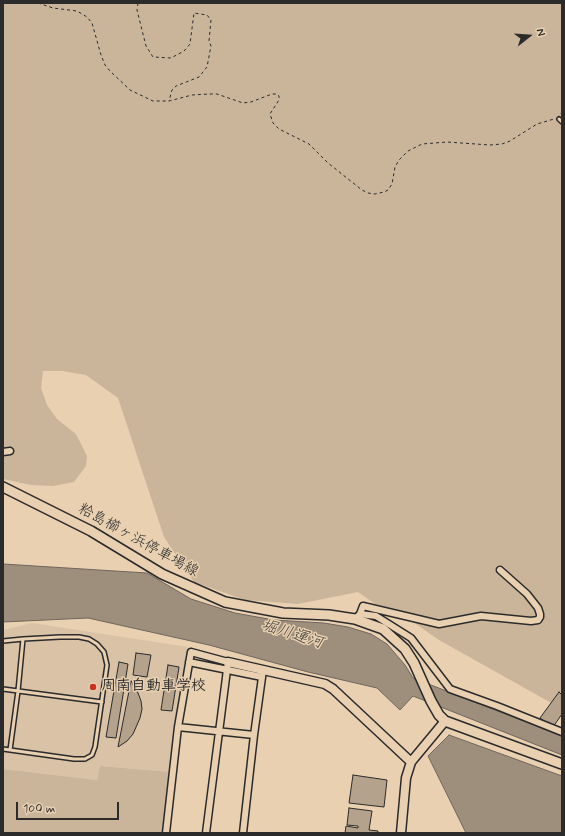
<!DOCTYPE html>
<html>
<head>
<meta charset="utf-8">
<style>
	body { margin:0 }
	#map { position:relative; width:565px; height:836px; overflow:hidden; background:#e9d0b1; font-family:Mynerve,sans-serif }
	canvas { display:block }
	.frame { position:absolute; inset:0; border:4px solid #2b2b2b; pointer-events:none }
	.north { position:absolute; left:509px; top:16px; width:40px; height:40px; -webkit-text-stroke:3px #e9d0b1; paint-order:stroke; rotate:73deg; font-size:11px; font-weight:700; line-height:16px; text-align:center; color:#2b2b2b }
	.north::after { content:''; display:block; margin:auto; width:14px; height:18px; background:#2b2b2b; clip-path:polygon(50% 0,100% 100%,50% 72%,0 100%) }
	.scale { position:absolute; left:16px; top:802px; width:103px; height:18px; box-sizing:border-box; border:2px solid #2b2b2b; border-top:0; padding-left:5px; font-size:12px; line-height:14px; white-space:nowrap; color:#2b2b2b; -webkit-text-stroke:3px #e9d0b1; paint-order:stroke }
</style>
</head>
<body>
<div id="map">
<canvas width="565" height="836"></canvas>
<div class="frame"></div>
<div class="north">N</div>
<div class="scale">100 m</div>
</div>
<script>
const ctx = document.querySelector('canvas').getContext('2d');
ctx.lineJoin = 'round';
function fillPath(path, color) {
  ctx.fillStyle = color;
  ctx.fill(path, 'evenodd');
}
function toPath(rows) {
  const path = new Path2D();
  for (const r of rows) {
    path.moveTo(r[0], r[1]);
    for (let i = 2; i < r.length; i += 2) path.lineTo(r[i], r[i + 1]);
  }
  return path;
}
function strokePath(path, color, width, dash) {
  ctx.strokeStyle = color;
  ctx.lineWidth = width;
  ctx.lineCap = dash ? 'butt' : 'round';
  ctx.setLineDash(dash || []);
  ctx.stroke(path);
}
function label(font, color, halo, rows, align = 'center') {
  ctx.font = font + ' Mynerve,"Klee One",sans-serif';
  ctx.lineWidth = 3;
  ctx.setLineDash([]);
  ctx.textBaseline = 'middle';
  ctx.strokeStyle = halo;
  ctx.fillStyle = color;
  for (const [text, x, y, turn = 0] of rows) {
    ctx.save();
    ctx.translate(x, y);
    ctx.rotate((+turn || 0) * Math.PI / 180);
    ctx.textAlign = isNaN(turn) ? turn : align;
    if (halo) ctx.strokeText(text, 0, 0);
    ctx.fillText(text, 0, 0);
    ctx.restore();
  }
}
fillPath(toPath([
	[32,623,188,647,172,772,100,766,97,780,3,769,3,630]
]), '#d9c2a6');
fillPath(toPath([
	[3,3,562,3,562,709,439,640,400,613,381,608,358,592,298,604,245,600,194,582,164,537,118,398,86,375,62,371,43,371,41,388,47,405,57,419,76,434,87,456,86,466,74,482,53,486,31,485,3,479],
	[100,766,172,772,166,833,3,833,3,769,97,780]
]), '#cab59b');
const water = toPath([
	[3,564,147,573,191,599,235,613,274,620,324,623,348,627,371,634,387,644,405,665,413,678,562,736,562,755,413,696,400,710,377,688,308,672,209,645,88,618,3,622,3,564],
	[449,735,562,776,562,833,466,833,428,756,449,735]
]);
fillPath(water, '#9e8e7c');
strokePath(water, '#70665c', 1);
const building = toPath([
	[136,653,151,655,147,677,133,675,136,653],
	[119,662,128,664,116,738,106,737,119,662],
	[168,665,179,667,172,711,161,710,168,665],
	[131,681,138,693,141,701,142,709,140,718,133,734,127,741,118,747,131,681],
	[559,692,562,695,562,714,553,727,540,718,559,692],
	[353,775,387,780,384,807,349,803,353,775],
	[349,808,372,811,369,830,378,831,378,833,345,833,346,826,358,828,358,826,347,825,349,808]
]);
fillPath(building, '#b4a28c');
strokePath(building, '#2b2b2b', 1);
const service = toPath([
	[559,119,562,122],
	[3,641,23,639,60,637,79,637,89,639,97,644,104,652,107,665,95,747,92,755,85,759,74,759,3,749],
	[3,689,102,702],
	[10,750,18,691,23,639]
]);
const minor = toPath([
	[3,452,10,451],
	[360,614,376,616,411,638,450,689,497,706,562,732],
	[355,619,360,614,363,606,439,624,481,616,531,621,538,620,540,617,540,614,538,608,527,594,500,570],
	[189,662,262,677],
	[178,727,254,735],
	[166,833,178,727,191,652,228,662,206,833],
	[243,833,254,735,263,670]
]);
const tertiary = toPath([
	[228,662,325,684,333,689,411,762],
	[401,833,406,778,411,762,445,721]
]);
const secondary = toPath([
	[3,487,91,531,162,574,225,602,283,613,329,615,355,619,383,629,405,649,414,663,431,701,439,715,445,721,562,764]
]);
strokePath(service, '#2b2b2b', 6);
strokePath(minor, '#2b2b2b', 9);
strokePath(tertiary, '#2b2b2b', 11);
strokePath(secondary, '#2b2b2b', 12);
strokePath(toPath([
	[38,3,53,8,77,11,87,17,92,23,101,55,105,65,110,71,130,90,153,101,169,101,192,95,209,94,217,94,243,103,251,102,272,94,277,94,279,96,279,100,270,114,273,123,279,129,309,144,328,163,362,190,368,193,375,194,384,192,388,190,392,184,395,167,399,160,408,151,422,144,447,142,490,145,502,144,510,141,537,124,554,119],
	[138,3,137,10,146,46,153,57,171,58,184,51,190,44,194,13,207,15,211,20,209,41,211,46,207,67,199,77,176,86,172,90,169,101],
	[561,114,562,111]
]), '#2b2b2b', 1, [3, 3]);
strokePath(service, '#e9d0b1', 3);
strokePath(minor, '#e9d0b1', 6);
strokePath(tertiary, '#e9d0b1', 8);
strokePath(secondary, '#e9d0b1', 9);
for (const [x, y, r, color] of [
	[93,687,4,"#c8321e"]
]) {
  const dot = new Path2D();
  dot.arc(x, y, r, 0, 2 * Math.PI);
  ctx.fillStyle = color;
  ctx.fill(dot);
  strokePath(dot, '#e9d0b1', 1.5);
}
label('15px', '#2b2b2b', '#e9d0b1', [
	["粭島櫛ヶ浜停車場線",138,541,29]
]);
label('bold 15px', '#2b2b2b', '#e9d0b1', [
	["周南自動車学校",101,687]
], 'left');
label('italic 16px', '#423f3b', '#e9d0b1', [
	["堀川運河",292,635,17]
]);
</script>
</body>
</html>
